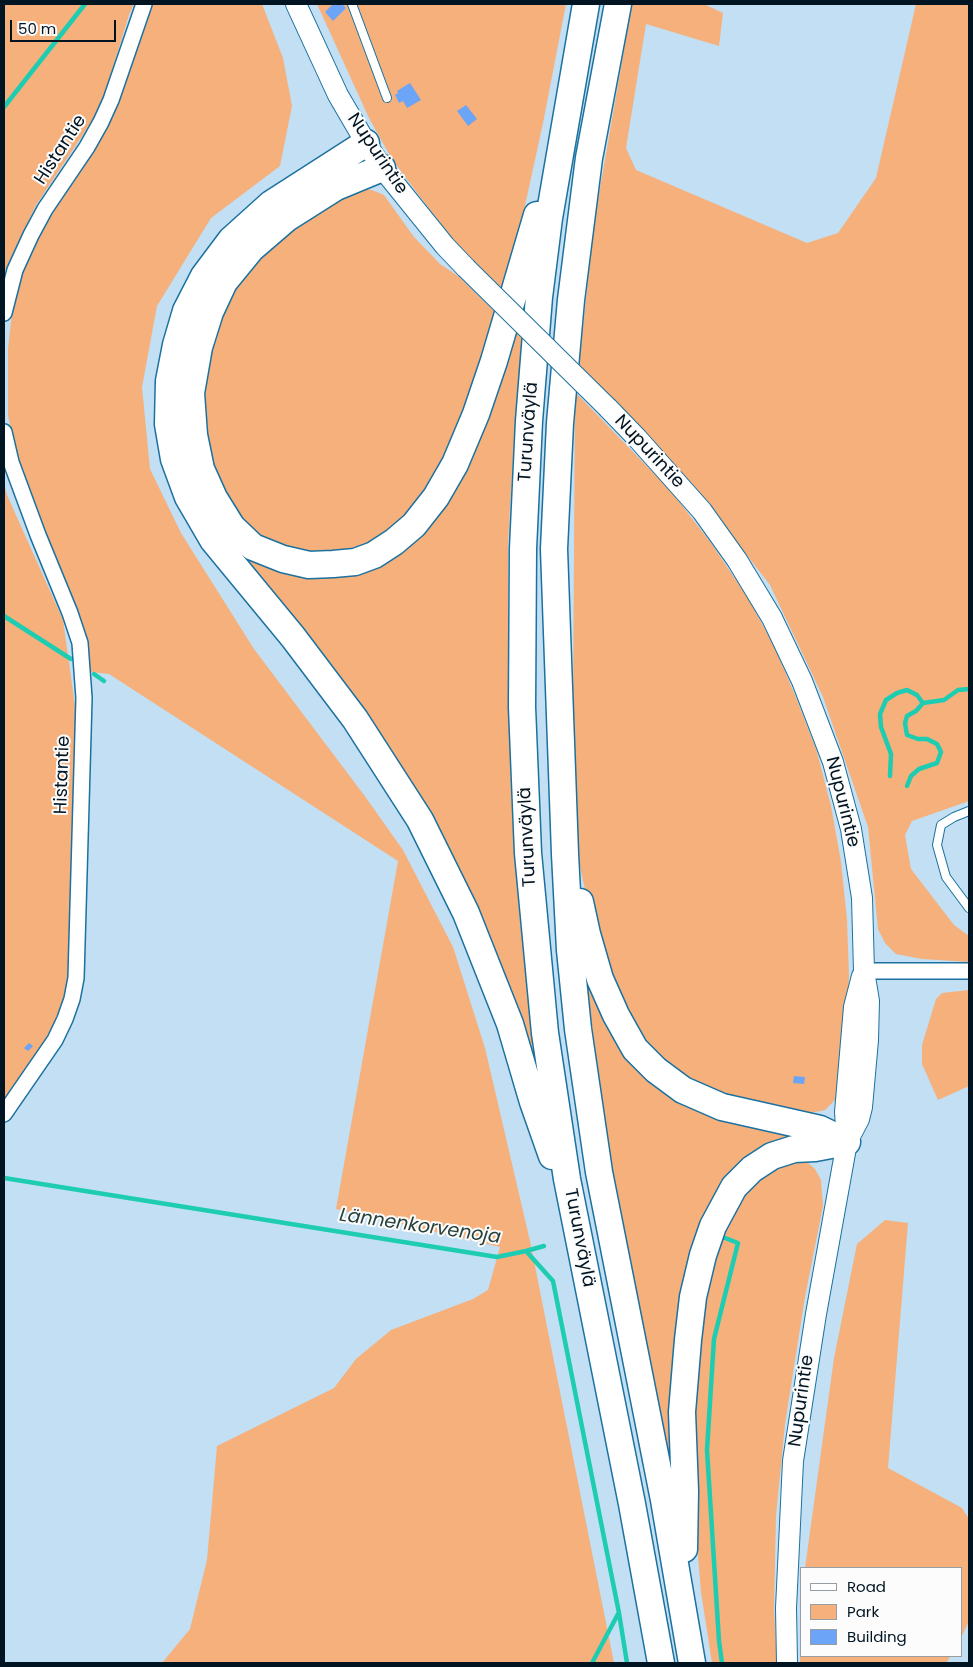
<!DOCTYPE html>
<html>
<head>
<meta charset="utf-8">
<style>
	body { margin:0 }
	#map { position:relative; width:973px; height:1667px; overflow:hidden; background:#c2dff4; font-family:Poppins,sans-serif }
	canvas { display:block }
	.frame { position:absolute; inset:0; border:5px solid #001422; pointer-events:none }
	.legend { position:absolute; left:800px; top:1567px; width:162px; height:90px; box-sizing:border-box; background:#fcfcfc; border:1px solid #979fa5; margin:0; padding:6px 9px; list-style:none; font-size:15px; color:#001422 }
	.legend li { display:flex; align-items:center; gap:10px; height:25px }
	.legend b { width:25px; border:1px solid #979fa5 }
	.scale { position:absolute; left:10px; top:20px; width:106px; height:22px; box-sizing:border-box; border:2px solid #001422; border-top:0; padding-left:6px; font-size:15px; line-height:18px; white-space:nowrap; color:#001422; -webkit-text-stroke:4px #fcfcfc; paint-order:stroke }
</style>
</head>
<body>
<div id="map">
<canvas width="973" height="1667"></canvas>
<div class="frame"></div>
<ul class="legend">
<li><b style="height:6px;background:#fff"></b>Road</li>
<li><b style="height:14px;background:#f5b07c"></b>Park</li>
<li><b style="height:14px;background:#6ca4f7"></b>Building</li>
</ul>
<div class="scale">50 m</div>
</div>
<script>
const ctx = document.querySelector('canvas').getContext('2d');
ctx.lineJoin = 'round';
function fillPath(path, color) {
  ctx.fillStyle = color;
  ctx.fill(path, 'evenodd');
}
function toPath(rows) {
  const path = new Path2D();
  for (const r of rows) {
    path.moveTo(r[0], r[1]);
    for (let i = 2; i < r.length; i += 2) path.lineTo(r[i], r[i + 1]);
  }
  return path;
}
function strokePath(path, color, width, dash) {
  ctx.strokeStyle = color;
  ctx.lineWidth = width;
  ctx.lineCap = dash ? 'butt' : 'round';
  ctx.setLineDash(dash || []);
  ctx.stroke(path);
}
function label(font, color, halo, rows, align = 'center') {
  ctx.font = font + ' Poppins,sans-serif';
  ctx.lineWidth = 4;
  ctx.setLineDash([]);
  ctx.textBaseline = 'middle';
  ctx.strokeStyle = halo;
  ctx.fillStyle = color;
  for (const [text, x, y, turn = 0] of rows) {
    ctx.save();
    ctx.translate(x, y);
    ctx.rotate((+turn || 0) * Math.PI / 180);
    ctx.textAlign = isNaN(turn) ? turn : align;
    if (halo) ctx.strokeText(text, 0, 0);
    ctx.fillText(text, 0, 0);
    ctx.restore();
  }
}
fillPath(toPath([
	[4,4,134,4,129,15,100,109,36,205,4,273],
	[153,4,262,4,283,58,292,106,280,166,211,218,157,306,142,387,150,469,181,533,254,649,364,795,403,850,453,947,485,1048,530,1241,614,1663,162,1663,190,1629,207,1560,217,1446,334,1388,356,1359,391,1330,473,1299,488,1290,500,1247,336,1209,398,861,109,674,91,672,85,638,22,471,8,416,8,349,13,304,23,269,49,218,113,117],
	[317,4,566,4,543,123,506,293,452,239,393,161,369,118],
	[632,4,704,4,723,13,719,46,646,24,626,148,636,170,807,243,838,233,876,178,916,4,969,4,969,801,912,821,905,835,911,869,954,925,969,936,969,962,922,959,896,954,885,943,878,929,868,827,823,697,770,585,694,487,579,366,594,223],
	[351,161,356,163,354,170,290,208,261,232,237,256,220,279,203,311,191,346,186,377,184,414,191,456,199,484,213,514,233,539,254,555,282,567,316,573,340,572,359,568,376,561,398,547,420,527,450,486,467,451,485,407,526,280,528,281,515,422,508,542,508,652,511,791,519,912,539,1090,537,1090,492,958,437,841,415,800,361,716,271,602,226,548,207,519,190,484,183,458,176,419,177,371,184,335,202,290,212,274,236,245,259,223,288,201,339,168],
	[358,188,372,190,384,195,414,237,440,264,458,276,500,317,439,481,379,545,335,559,256,540,211,480,197,398,219,307,270,242],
	[575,392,670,490,711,543,748,598,775,648,797,700,817,752,831,806,841,862,847,919,849,977,842,1084,836,1099,825,1110,806,1114,706,1095,641,1042,596,941,578,857,573,711],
	[4,483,7,495,63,620,77,720,68,987,49,1037,4,1104],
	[585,974,637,1064,802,1130,722,1193,673,1485,610,1158],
	[969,990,969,1086,938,1100,922,1064,922,1045,936,999,942,993],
	[806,1161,815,1169,821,1180,823,1206,805,1297,785,1424,776,1516,774,1609,777,1663,712,1663,701,1592,692,1484,694,1355,715,1241,744,1188,782,1162],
	[885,1220,908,1223,888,1468,962,1508,969,1519,969,1621,962,1636,962,1568,805,1568,834,1358,857,1244],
	[802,1596,802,1656,951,1656,946,1663,800,1663]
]), '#f5b07c');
strokePath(toPath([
	[4,107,85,4],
	[4,616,71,659],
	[94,674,104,681],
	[890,776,891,754,881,727,880,714,886,700,897,693,907,690,917,695,923,703,944,700,958,690,969,689],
	[907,786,911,776,919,769,937,763,941,752,937,744,927,739,918,739,907,735,905,723,907,716,916,711,923,703],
	[4,1178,497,1257,526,1251,553,1281,619,1613,627,1663],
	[720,1236,738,1243,714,1339,707,1450,719,1641,722,1663],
	[526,1251,544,1246],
	[592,1663,618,1614]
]), '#1ecdb1', 4.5);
fillPath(toPath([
	[333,4,342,4,346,8,333,21,325,12],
	[410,83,421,100,407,108,403,101,399,103,395,95,398,93,397,91],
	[466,105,477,119,468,126,457,111],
	[29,1043,33,1046,28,1051,24,1048],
	[794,1076,805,1077,804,1084,793,1083]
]), '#6ca4f7');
const lane = toPath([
	[352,4,387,98],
	[969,811,954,817,941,825,937,845,946,877,969,908]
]);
const street = toPath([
	[4,313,15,270,31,235,45,209,87,147,101,122,111,100,144,4],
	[4,432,11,462,38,535,70,613,80,643,84,698,76,978,72,999,65,1019,55,1040,4,1114],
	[864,971,969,971]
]);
const secondary = toPath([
	[296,4,338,95,366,143,382,168,445,246,466,268],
	[608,408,637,438,702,511,737,560,772,618,802,681,833,762,851,829,862,898,864,971,869,1001,868,1040,862,1107,859,1119,847,1142],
	[787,1663,786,1608,793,1461,816,1314,847,1142,845,1112,854,1007,862,976]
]);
const highway = toPath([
	[586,4,549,218,539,297,529,421,523,549,522,707,528,853,545,1033,567,1179,632,1504,661,1663],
	[618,4,589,158,571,300,560,423,554,549,565,854,570,950,578,1029,599,1172,664,1500,692,1663],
	[366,143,271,204,231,240,204,276,186,311,176,345,169,381,168,424,174,459,188,497,213,540,293,637,355,719,420,820,466,913,510,1024,533,1102,552,1156],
	[382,168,336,187,287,218,251,249,224,282,210,312,199,347,191,393,194,435,201,469,214,498,232,527,253,547,283,559,309,565,333,564,355,562,374,555,394,542,414,525,436,497,455,464,476,414,494,361,537,215],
	[580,902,587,934,600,979,616,1015,635,1049,656,1070,683,1090,722,1107,820,1129,847,1142],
	[684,1549,685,1491,682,1412,688,1340,693,1297,703,1255,713,1226,734,1187,752,1169,772,1156,794,1149,815,1148,847,1142]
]);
strokePath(lane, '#1b719f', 10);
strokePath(street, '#1b719f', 18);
strokePath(secondary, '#1b719f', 22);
strokePath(highway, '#1b719f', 29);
strokePath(lane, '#fff', 8);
strokePath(street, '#fff', 15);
strokePath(secondary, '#fff', 20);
strokePath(highway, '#fff', 26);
const secondaryBridge = toPath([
	[466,268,608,408]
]);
strokePath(secondaryBridge, '#1b719f', 22, []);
strokePath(secondaryBridge, '#fff', 20);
label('18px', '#001422', '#fcfcfc', [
	["Histantie",61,150,-57],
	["Nupurintie",377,154,56],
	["Turunväylä",529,432,-86],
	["Nupurintie",649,452,47],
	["Histantie",63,775,-88],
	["Nupurintie",842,802,76],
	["Turunväylä",528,837,-93],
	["Turunväylä",579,1238,79],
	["Nupurintie",802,1401,-82]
]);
label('italic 19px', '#27403a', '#fcfcfc', [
	["Lännenkorvenoja",420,1227,8]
]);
</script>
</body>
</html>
